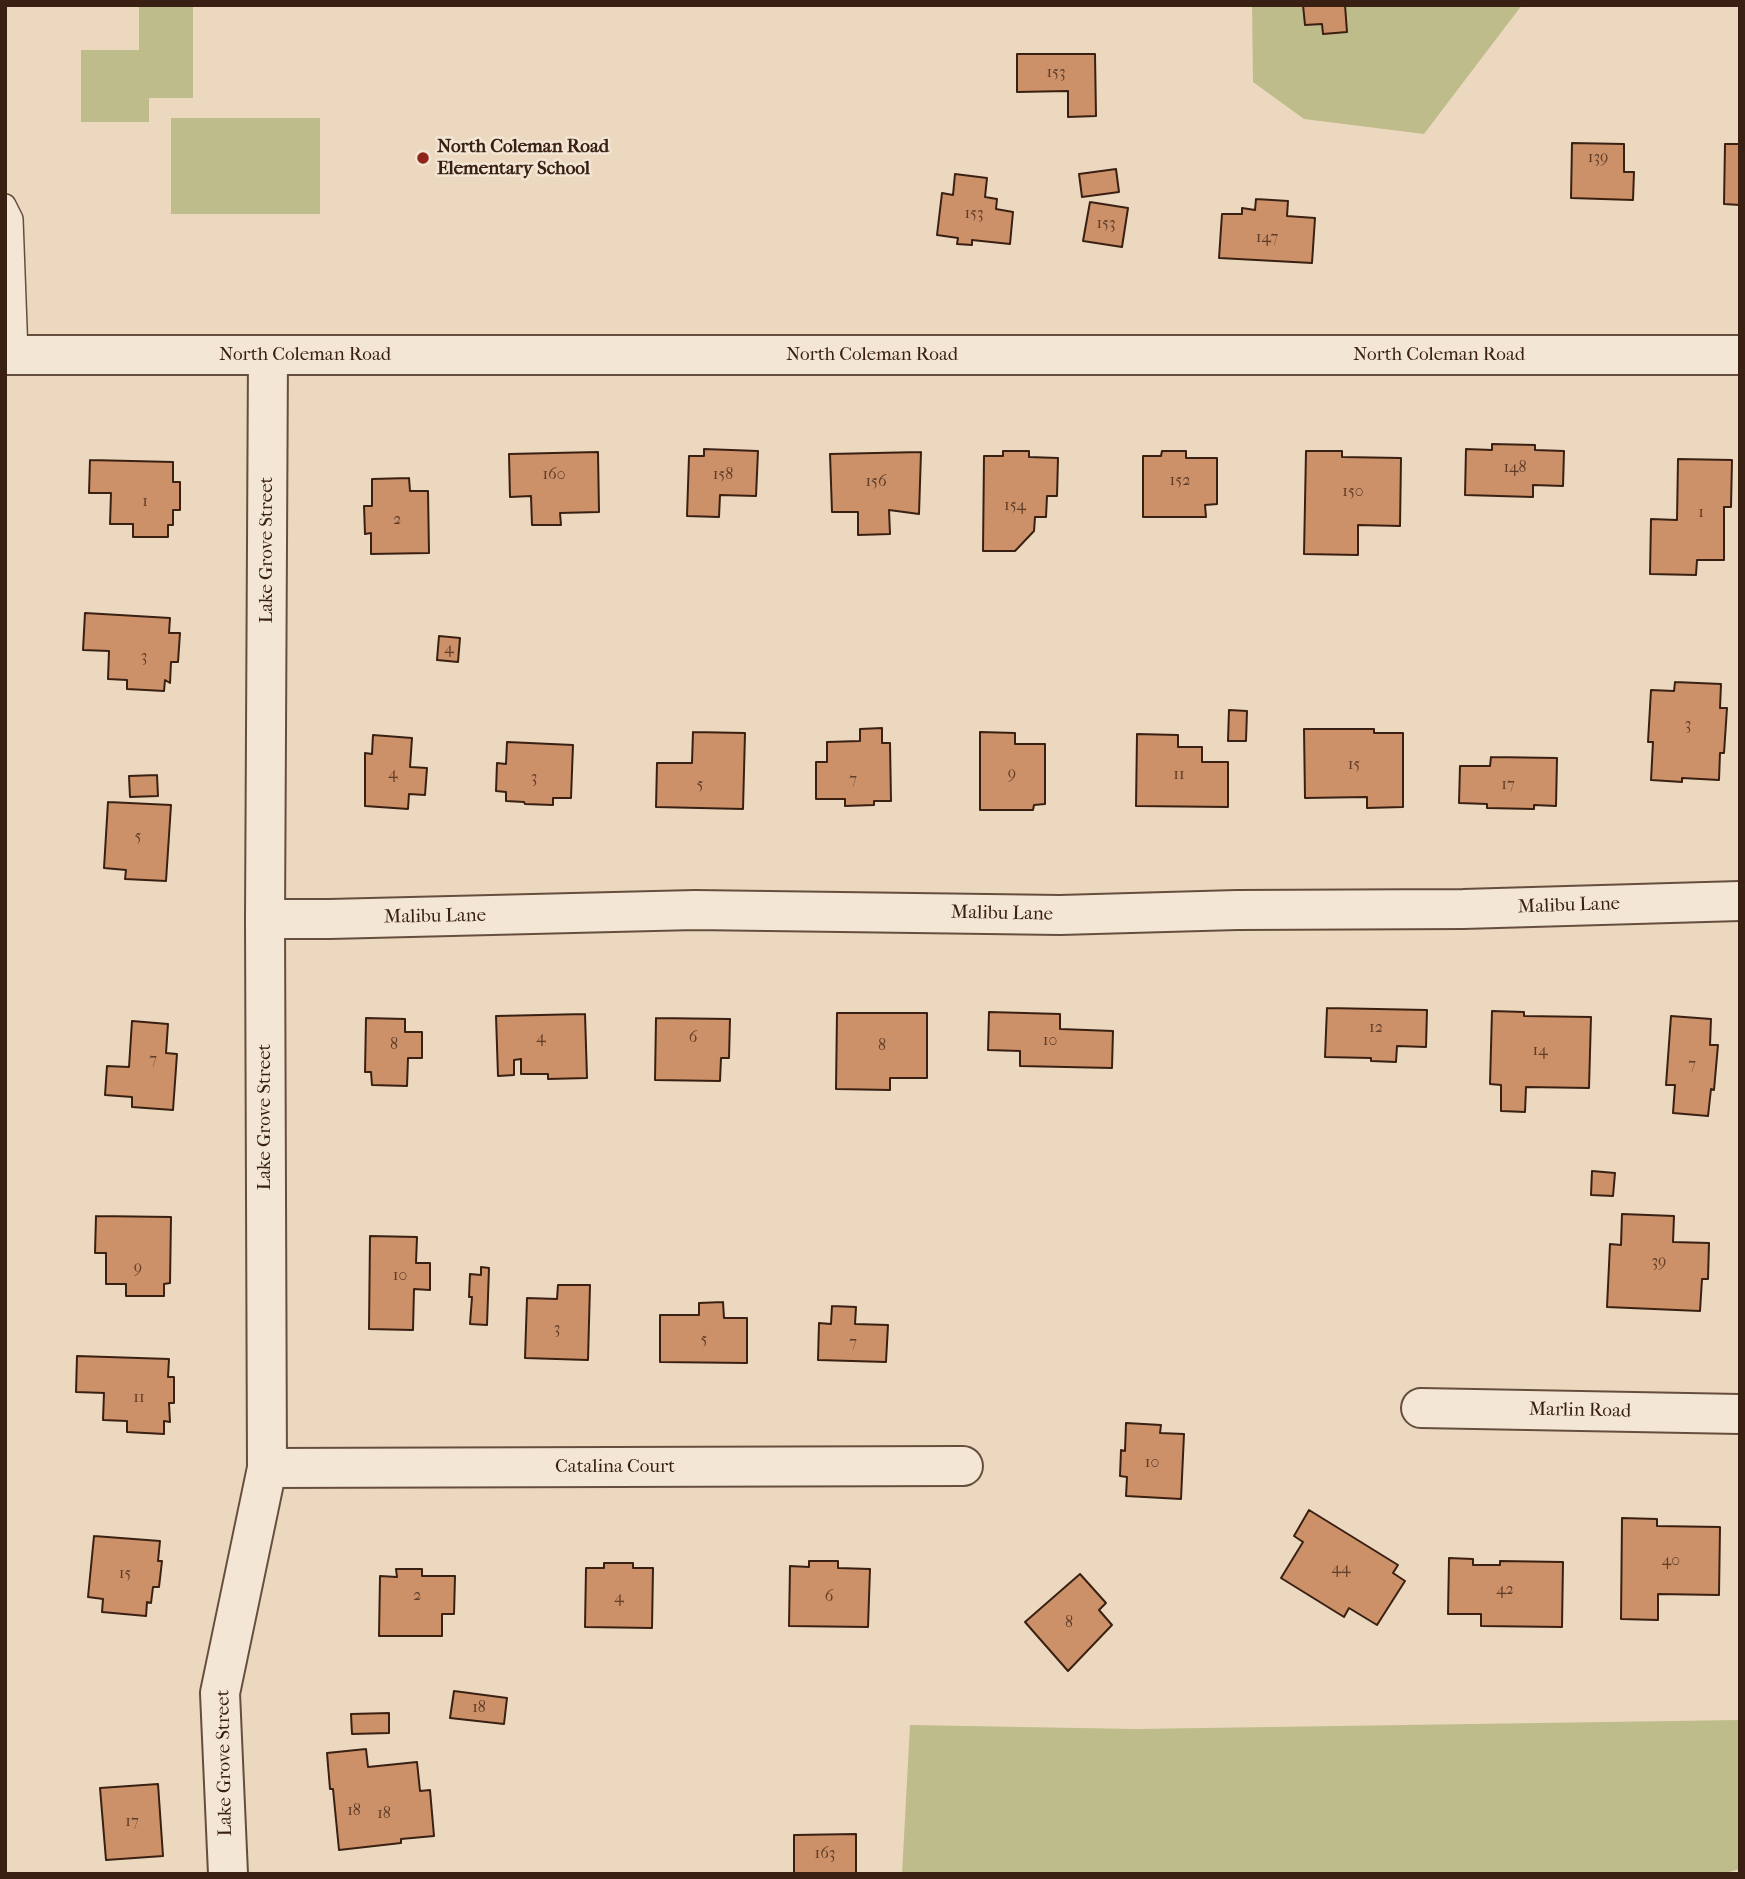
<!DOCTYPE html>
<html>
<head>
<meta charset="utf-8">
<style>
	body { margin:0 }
	#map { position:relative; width:1745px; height:1879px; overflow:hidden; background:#ecd8be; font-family:"IM FELL French Canon",serif }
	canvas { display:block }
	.frame { position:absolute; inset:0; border:7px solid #3a2013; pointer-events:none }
</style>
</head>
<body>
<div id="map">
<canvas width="1745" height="1879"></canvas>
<div class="frame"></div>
</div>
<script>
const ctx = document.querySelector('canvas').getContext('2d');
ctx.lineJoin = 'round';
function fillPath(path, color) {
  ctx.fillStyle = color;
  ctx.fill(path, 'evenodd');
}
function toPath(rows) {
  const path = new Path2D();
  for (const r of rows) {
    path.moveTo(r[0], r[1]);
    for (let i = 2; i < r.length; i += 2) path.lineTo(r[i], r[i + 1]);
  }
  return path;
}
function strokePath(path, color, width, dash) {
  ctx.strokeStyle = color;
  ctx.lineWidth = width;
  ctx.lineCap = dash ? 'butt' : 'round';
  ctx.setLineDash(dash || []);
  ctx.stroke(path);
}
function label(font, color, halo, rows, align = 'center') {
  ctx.font = font + ' "IM FELL French Canon",serif';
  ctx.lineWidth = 5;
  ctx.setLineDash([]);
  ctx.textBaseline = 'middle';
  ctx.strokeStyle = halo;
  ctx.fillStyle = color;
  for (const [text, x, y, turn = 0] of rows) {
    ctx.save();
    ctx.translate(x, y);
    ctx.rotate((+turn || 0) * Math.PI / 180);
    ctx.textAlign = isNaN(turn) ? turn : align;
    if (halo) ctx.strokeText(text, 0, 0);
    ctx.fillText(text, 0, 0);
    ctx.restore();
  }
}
fillPath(toPath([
	[139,5,193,5,193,98,149,98,149,122,81,122,81,50,139,50],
	[1252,5,1522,5,1424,134,1304,119,1253,82],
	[171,118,320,118,320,214,171,214],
	[1740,1720,1740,1869,1721,1874,902,1874,910,1725,1136,1729]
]), '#bfbc8c');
const building = toPath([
	[1303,5,1345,5,1347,32,1323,34,1322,24,1305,25,1303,5],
	[1017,54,1095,54,1096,116,1068,117,1068,91,1017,92,1017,54],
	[1572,143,1624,144,1624,172,1634,172,1633,200,1571,198,1572,143],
	[1725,144,1740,144,1740,205,1724,204,1725,144],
	[1116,169,1119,192,1082,197,1079,174,1116,169],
	[955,174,987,178,985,197,997,199,996,209,1013,212,1010,244,972,240,972,245,957,244,958,238,937,235,942,193,953,195,955,174],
	[1256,199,1288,201,1287,216,1315,218,1312,263,1219,258,1222,214,1242,214,1242,208,1255,210,1256,199],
	[1090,202,1128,208,1122,247,1083,241,1090,202],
	[1492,444,1535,445,1535,450,1564,451,1563,486,1533,485,1533,497,1465,495,1466,449,1492,450,1492,444],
	[704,449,758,451,756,496,720,495,719,517,687,516,689,456,704,456,704,449],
	[1003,451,1029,451,1029,457,1058,458,1057,496,1047,496,1046,517,1035,517,1034,531,1015,551,983,551,984,456,1003,456,1003,451],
	[1162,451,1186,451,1186,458,1217,458,1217,504,1205,505,1206,517,1143,517,1143,456,1161,456,1162,451],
	[1306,451,1342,451,1342,457,1401,458,1400,526,1358,525,1358,555,1304,554,1306,451],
	[598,452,599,512,560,513,561,525,532,525,531,496,510,497,509,454,598,452],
	[921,452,919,514,889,510,890,534,858,535,858,512,832,512,830,454,921,452],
	[1678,459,1732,460,1731,507,1724,507,1724,560,1697,560,1696,575,1650,574,1651,519,1677,520,1678,459],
	[90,460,173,462,173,482,180,482,180,510,173,510,173,525,168,525,168,537,133,537,133,524,110,524,111,493,89,493,90,460],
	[409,478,410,491,428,491,429,553,371,554,371,533,365,534,364,506,372,506,372,479,409,478],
	[85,613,170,618,169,633,180,633,178,662,171,662,170,683,165,680,164,691,127,689,127,680,108,679,109,651,83,650,85,613],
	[439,636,460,638,458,662,437,660,439,636],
	[1675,682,1721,684,1720,708,1727,708,1724,753,1720,753,1719,780,1682,778,1682,782,1651,780,1653,742,1648,742,1651,690,1674,691,1675,682],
	[1229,710,1247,711,1246,741,1228,741,1229,710],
	[882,728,882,743,890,743,891,801,874,801,874,805,845,806,845,799,816,799,816,762,827,762,827,742,860,741,860,729,882,728],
	[1304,729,1374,729,1374,733,1403,733,1403,807,1367,808,1367,797,1305,798,1304,729],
	[693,732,745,733,743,809,656,807,657,763,692,763,693,732],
	[980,732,1015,733,1015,744,1045,744,1045,804,1034,805,1033,810,980,810,980,732],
	[1137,734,1178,735,1178,747,1202,747,1202,762,1228,762,1228,807,1136,806,1137,734],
	[373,735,412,738,410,767,427,768,425,795,409,794,408,809,365,806,365,753,372,754,373,735],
	[507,742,573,745,571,798,553,798,553,805,525,804,524,802,506,801,506,792,496,791,497,763,506,764,507,742],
	[1491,757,1557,758,1556,806,1534,805,1534,809,1487,808,1487,804,1459,803,1460,766,1490,766,1491,757],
	[157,775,158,796,130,797,129,776,157,775],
	[108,802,171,805,166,881,125,879,126,870,104,868,108,802],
	[1327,1008,1427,1010,1426,1047,1397,1046,1396,1062,1371,1061,1371,1058,1325,1057,1327,1008],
	[1492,1011,1524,1012,1524,1016,1591,1017,1589,1088,1526,1087,1525,1112,1501,1111,1501,1085,1490,1084,1492,1011],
	[989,1012,1060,1014,1060,1029,1113,1031,1112,1068,1020,1066,1020,1051,988,1050,989,1012],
	[837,1013,927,1013,927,1078,890,1078,890,1090,836,1089,837,1013],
	[585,1014,587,1078,548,1079,548,1074,521,1074,521,1059,514,1060,514,1075,498,1076,496,1016,585,1014],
	[1671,1016,1711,1019,1710,1045,1718,1045,1714,1090,1711,1089,1708,1116,1673,1113,1675,1085,1666,1085,1671,1016],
	[366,1018,405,1019,405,1032,422,1032,422,1058,408,1058,407,1086,372,1085,371,1072,365,1072,366,1018],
	[656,1018,730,1019,729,1058,721,1058,720,1081,655,1080,656,1018],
	[132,1021,168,1024,166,1053,177,1054,173,1110,132,1107,132,1097,105,1095,107,1066,129,1067,132,1021],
	[1592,1171,1615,1173,1613,1196,1591,1195,1592,1171],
	[1622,1214,1674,1216,1673,1242,1709,1243,1708,1279,1702,1279,1700,1311,1607,1307,1610,1244,1621,1245,1622,1214],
	[96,1216,171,1217,170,1283,164,1284,164,1296,126,1296,126,1284,106,1284,106,1253,95,1253,96,1216],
	[370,1236,417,1237,416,1263,430,1263,430,1290,414,1289,413,1330,369,1329,370,1236],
	[481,1267,489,1268,487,1325,470,1324,472,1297,469,1297,470,1274,481,1275,481,1267],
	[558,1285,590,1285,588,1360,525,1358,527,1298,557,1299,558,1285],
	[723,1302,724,1318,747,1318,747,1363,660,1362,660,1315,699,1315,699,1303,723,1302],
	[832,1306,856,1307,855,1324,888,1325,886,1362,818,1360,819,1323,831,1324,832,1306],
	[77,1356,169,1359,168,1377,174,1377,174,1403,169,1403,170,1422,164,1421,164,1434,127,1432,127,1421,103,1420,104,1393,76,1392,77,1356],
	[1126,1423,1161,1425,1160,1433,1184,1434,1181,1499,1126,1496,1127,1477,1120,1476,1121,1450,1125,1451,1126,1423],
	[1309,1510,1398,1565,1393,1573,1405,1581,1377,1625,1349,1608,1344,1617,1281,1578,1303,1542,1294,1536,1309,1510],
	[1622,1518,1657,1519,1657,1526,1720,1527,1719,1595,1658,1594,1658,1620,1621,1619,1622,1518],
	[94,1536,160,1541,158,1561,162,1561,159,1587,153,1587,151,1603,147,1602,146,1616,102,1612,103,1599,88,1597,94,1536],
	[1449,1558,1473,1559,1473,1565,1500,1565,1500,1561,1563,1562,1562,1627,1481,1626,1481,1614,1448,1614,1449,1558],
	[809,1561,838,1561,838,1568,870,1569,868,1627,789,1626,790,1566,809,1567,809,1561],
	[604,1563,633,1563,633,1568,653,1568,652,1628,585,1627,586,1568,604,1568,604,1563],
	[396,1569,422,1569,422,1576,455,1576,454,1614,442,1614,442,1636,379,1636,380,1576,397,1577,396,1569],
	[1080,1574,1106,1603,1099,1610,1112,1625,1068,1671,1025,1622,1080,1574],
	[454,1691,507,1698,504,1724,450,1718,454,1691],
	[389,1713,389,1733,352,1734,351,1714,389,1713],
	[366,1749,368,1767,417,1762,420,1791,430,1790,434,1836,401,1839,401,1843,339,1850,333,1789,330,1789,327,1753,366,1749],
	[158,1784,163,1856,106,1860,100,1788,158,1784],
	[856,1834,856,1874,794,1874,794,1835,856,1834]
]);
fillPath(building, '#cc9169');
strokePath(building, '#3a2013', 2);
const service = toPath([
	[5,205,12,219,17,354]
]);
const minor = toPath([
	[5,355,1740,355],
	[265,919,329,919,695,910,1060,915,1237,910,1463,909,1740,901],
	[1421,1408,1740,1414],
	[267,1468,963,1466],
	[228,1874,220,1693,267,1468,265,919,268,355]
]);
strokePath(service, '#664e3e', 24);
strokePath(minor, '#664e3e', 42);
strokePath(service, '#f3e6d5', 21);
strokePath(minor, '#f3e6d5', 38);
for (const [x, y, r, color] of [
	[423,158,7,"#8f2418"]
]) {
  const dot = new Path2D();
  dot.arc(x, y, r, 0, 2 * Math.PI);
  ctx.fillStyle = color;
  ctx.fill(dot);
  strokePath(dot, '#f3e6d5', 2.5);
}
label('16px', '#5e3c28', null, [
	["153",1056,73],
	["139",1598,158],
	["153",974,214],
	["153",1106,224],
	["147",1267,238],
	["148",1515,468],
	["160",554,475],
	["158",723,475],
	["152",1180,481],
	["156",876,482],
	["150",1353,492],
	["1",145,502],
	["154",1015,506],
	["1",1701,513],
	["2",397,520],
	["4",449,649],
	["3",144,657],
	["3",1688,725],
	["15",1354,765],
	["4",393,774],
	["9",1012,774],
	["11",1179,775],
	["3",534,778],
	["7",853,780],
	["5",700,785],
	["17",1508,785],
	["5",138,837],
	["12",1376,1028],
	["4",541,1038],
	["6",693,1038],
	["10",1050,1041],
	["8",394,1045],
	["8",882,1046],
	["14",1540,1051],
	["7",153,1060],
	["7",1692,1065],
	["39",1659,1262],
	["9",138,1268],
	["10",400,1276],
	["3",557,1329],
	["5",704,1340],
	["7",853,1343],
	["11",139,1398],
	["10",1152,1463],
	["40",1671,1561],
	["44",1341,1569],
	["15",125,1574],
	["42",1505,1590],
	["2",417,1596],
	["6",829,1597],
	["4",619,1598],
	["8",1069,1623],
	["18",479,1708],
	["18",354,1811],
	["18",384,1814],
	["17",132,1822],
	["163",825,1854]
]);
label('bold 19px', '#3a2013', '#f3e6d5', [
	["North Coleman Road",437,147],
	["Elementary School",437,169]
], 'left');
label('19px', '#3a2013', '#f3e6d5', [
	["North Coleman Road",305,355],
	["North Coleman Road",872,355],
	["North Coleman Road",1439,355],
	["Lake Grove Street",267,550,-90],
	["Malibu Lane",1569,906,-2],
	["Malibu Lane",1002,914,1],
	["Malibu Lane",435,917,-1],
	["Lake Grove Street",265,1117,-90],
	["Marlin Road",1580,1411,1],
	["Catalina Court",615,1467],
	["Lake Grove Street",225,1763,-91]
]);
</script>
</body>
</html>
